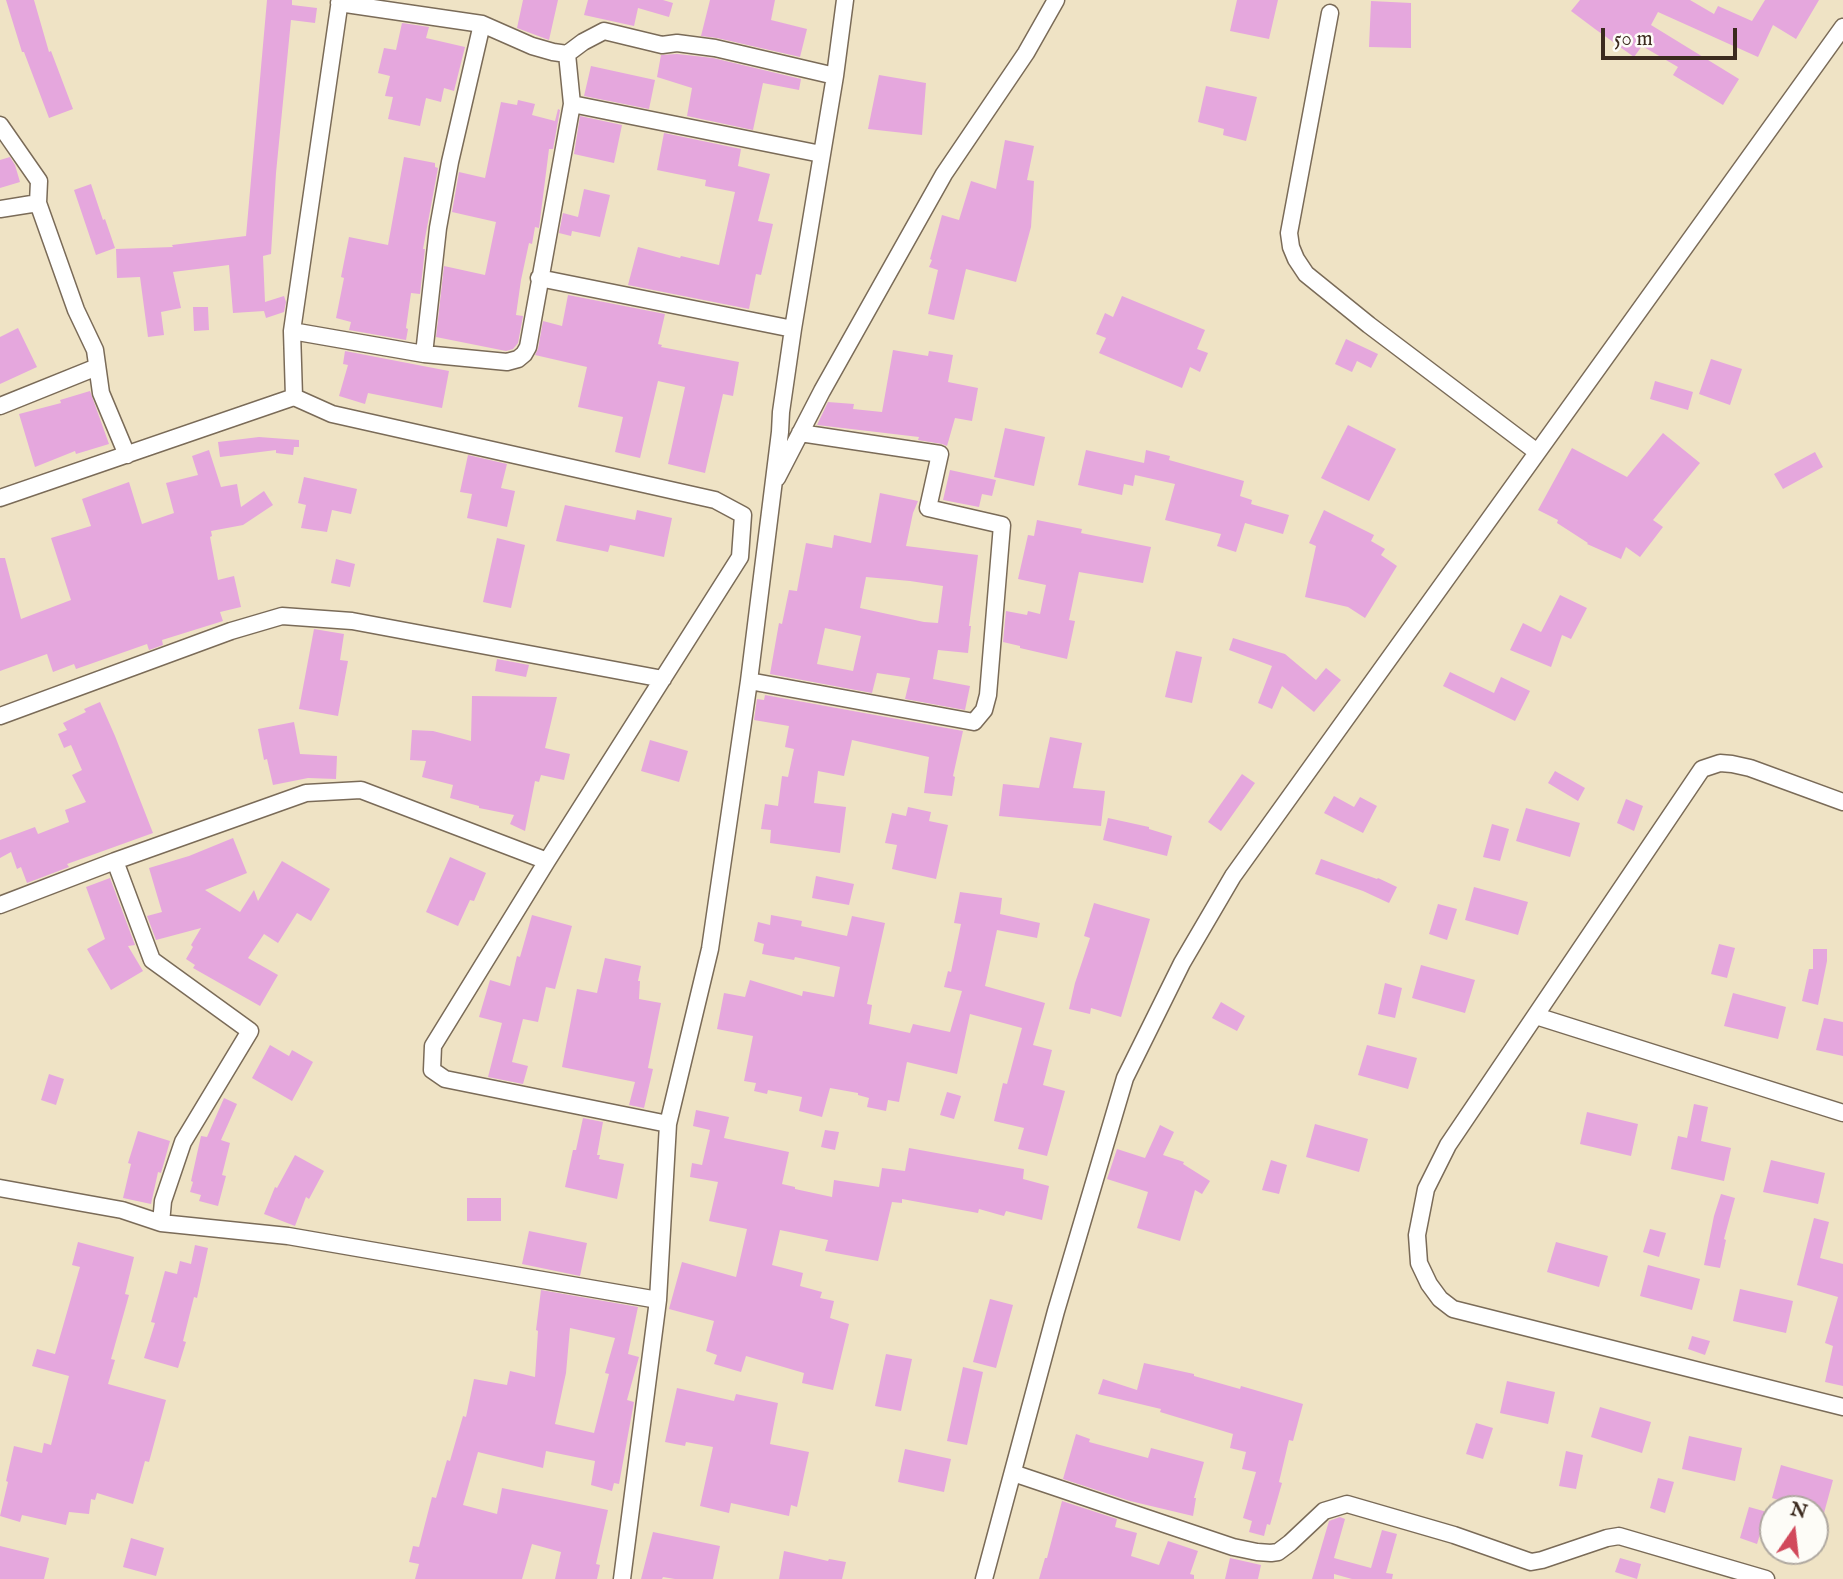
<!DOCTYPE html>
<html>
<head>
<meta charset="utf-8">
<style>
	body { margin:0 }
	#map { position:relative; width:1843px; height:1579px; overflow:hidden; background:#efe3c5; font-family:"IM FELL English",serif }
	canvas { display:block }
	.north { position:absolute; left:1759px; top:1495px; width:70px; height:70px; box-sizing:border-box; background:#fdfcf7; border:2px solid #afa8a0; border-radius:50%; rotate:14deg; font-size:19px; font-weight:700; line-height:28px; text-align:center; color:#3b2a1e }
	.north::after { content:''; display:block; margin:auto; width:24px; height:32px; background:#d1495b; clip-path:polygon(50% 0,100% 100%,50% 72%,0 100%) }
	.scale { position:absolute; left:1601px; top:28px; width:136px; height:32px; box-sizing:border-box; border:4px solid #3b2a1e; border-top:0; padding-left:9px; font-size:21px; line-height:24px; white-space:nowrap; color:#3b2a1e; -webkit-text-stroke:5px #fdfcf7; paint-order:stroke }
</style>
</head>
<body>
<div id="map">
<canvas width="1843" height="1579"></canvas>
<div class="north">N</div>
<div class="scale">50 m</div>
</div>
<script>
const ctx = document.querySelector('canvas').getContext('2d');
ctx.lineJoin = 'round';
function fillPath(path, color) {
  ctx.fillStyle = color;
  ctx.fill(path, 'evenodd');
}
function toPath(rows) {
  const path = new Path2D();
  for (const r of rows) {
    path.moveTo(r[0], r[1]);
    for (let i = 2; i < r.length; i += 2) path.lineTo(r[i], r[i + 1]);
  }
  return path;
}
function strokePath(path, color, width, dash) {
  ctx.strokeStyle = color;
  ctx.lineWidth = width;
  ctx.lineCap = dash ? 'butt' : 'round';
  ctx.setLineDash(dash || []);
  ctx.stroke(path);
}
fillPath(toPath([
	[6,0,34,0,49,52,51,51,73,109,49,118,24,52,22,52],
	[267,0,292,0,292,5,317,8,315,23,291,20,276,173,271,254,263,256,265,302,284,296,286,302,284,312,266,318,264,311,233,313,229,265,173,272,181,308,161,312,164,335,148,337,140,277,117,278,116,249,173,247,172,245,246,236],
	[523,0,558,0,549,40,517,28],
	[588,0,663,0,673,3,669,17,638,8,634,26,584,15],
	[710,0,775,0,771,20,807,29,800,57,717,38,701,36],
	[1237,0,1278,0,1269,39,1230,31],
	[1580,0,1690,0,1714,14,1718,6,1752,21,1765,0,1819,0,1796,39,1773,25,1758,57,1658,12,1651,25,1739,79,1723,105,1673,75,1678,67,1642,46,1634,57,1595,29,1571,11],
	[1371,1,1411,3,1411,48,1369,47],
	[402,23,429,27,426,38,465,47,454,91,444,88,441,102,426,98,420,126,388,119,393,97,385,96,390,76,378,73,384,48,396,50],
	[677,54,713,58,801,79,799,90,763,83,753,130,687,116,692,88,657,77,661,55],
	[591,66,655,80,649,109,584,96],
	[879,75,926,83,922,135,868,129],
	[1206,86,1257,97,1246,141,1223,135,1224,129,1198,122],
	[518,100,535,104,532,115,555,121,558,109,560,110,553,149,549,149,539,228,535,227,532,244,529,243,521,280,516,315,523,316,518,343,513,349,506,351,436,337,444,266,485,275,496,222,452,212,459,172,485,178,501,102,517,105],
	[580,116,622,125,614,163,574,154],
	[664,133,741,149,738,166,770,174,758,221,773,224,761,275,756,274,749,309,628,285,638,247,680,258,681,256,719,265,735,192,705,186,706,180,657,170],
	[1005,140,1034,146,1027,180,1034,181,1031,227,1016,282,966,269,954,320,928,314,938,270,929,267,932,260,930,259,942,215,959,220,971,181,996,189],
	[10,157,15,165,20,182,0,188,0,160],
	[404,157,435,163,435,167,438,168,423,249,425,249,420,294,411,293,406,328,408,329,406,340,349,330,351,322,336,318,344,278,341,277,349,237,388,245],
	[91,184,103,220,105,219,115,248,96,255,74,190],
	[584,189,610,195,600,237,572,231,571,236,559,233,563,213,578,217],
	[568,295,665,314,658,344,662,345,661,347,739,362,733,396,723,394,705,473,668,464,685,387,658,381,640,458,615,452,623,417,578,407,587,367,535,355,538,349,543,321,562,326],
	[1122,296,1205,330,1197,349,1208,353,1200,372,1190,367,1182,388,1099,353,1106,338,1096,334,1105,313,1113,317],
	[193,307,208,307,209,330,194,331],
	[18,328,37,367,0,384,0,337],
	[1346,339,1378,354,1371,368,1357,361,1352,372,1335,364],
	[893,350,928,356,929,351,953,355,948,382,978,388,972,421,955,418,947,446,942,444,918,440,919,437,817,425,828,402,854,404,853,409,882,412],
	[345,351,449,371,442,408,368,393,365,404,339,396,348,365,343,364],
	[1711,359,1742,369,1730,405,1699,394],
	[1655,381,1693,392,1688,410,1650,399],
	[90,391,109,444,76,454,75,451,35,467,19,414,61,403,60,400],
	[1348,425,1396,449,1369,501,1321,478],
	[1005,428,1045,437,1034,486,994,477],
	[1663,433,1700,463,1653,520,1663,527,1640,557,1626,547,1621,559,1587,544,1588,543,1557,523,1558,520,1538,510,1572,448,1627,477],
	[259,437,299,440,299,447,294,447,293,455,276,453,276,450,220,457,218,442],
	[209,450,221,487,237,484,241,507,264,491,273,505,243,525,211,531,212,536,210,537,218,580,234,576,241,607,220,612,223,621,162,640,163,645,149,650,147,644,76,669,74,664,53,672,47,654,0,671,0,558,5,558,21,619,71,600,51,538,91,526,82,499,129,482,142,524,174,513,166,483,198,475,192,456],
	[1086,450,1144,463,1146,450,1170,456,1169,460,1244,481,1240,496,1252,500,1251,504,1289,515,1283,534,1245,523,1236,552,1217,546,1221,534,1165,520,1175,484,1135,475,1133,486,1124,484,1122,495,1078,485],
	[1815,452,1823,467,1783,489,1774,474],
	[468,455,507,464,501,488,515,491,507,527,467,518,472,494,460,492],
	[950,470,996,480,992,496,982,494,979,507,943,500],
	[304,477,357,489,351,514,332,510,327,532,301,528,306,505,298,503],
	[880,493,918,501,913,513,906,546,978,555,969,626,971,626,968,653,938,650,933,679,970,686,965,710,905,699,910,678,877,673,872,693,770,674,779,623,782,624,789,590,797,591,806,543,832,548,834,535,871,543],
	[866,577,910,581,943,586,938,623,924,622,860,608],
	[825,628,861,636,853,671,817,664],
	[565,505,635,520,637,510,672,518,664,557,610,545,608,552,556,541],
	[1324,510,1374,535,1371,541,1385,549,1381,555,1397,566,1365,618,1348,607,1305,597,1316,546,1309,543],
	[1037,520,1082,529,1081,533,1151,547,1143,583,1079,572,1069,620,1075,621,1067,659,1020,648,1020,646,1003,642,1006,611,1027,615,1028,611,1040,614,1046,585,1018,579,1028,535,1034,536],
	[497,538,525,545,511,608,483,602],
	[336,559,355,564,350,587,331,583],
	[1560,595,1587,608,1571,639,1562,635,1551,667,1510,650,1523,623,1541,632],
	[314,629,344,634,340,660,348,661,338,716,299,709],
	[1233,638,1285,654,1316,680,1326,668,1341,680,1314,712,1282,686,1272,709,1258,703,1272,666,1229,650],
	[1176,651,1202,657,1192,703,1165,697],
	[497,659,529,665,526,677,495,671],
	[1450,672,1494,693,1501,677,1530,691,1515,721,1443,686],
	[765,695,963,731,953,776,955,777,952,796,924,793,929,757,852,740,844,776,818,771,814,803,846,807,840,853,770,843,771,830,761,829,765,804,778,806,782,776,788,777,794,749,785,747,789,726,754,720,757,699,764,700],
	[472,696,557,697,545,748,570,754,564,780,541,775,539,782,535,781,525,831,510,824,514,815,479,808,479,806,450,798,453,785,422,777,426,761,410,760,412,730,433,731,471,741],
	[100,702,115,736,153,833,67,864,69,867,27,883,21,867,17,869,11,852,0,858,0,840,35,827,38,834,69,822,65,810,86,802,72,775,82,770,71,745,64,748,58,734,67,730,63,723,86,712,84,709],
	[294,722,300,754,337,756,336,779,308,778,273,785,267,759,264,760,258,729],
	[1050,737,1082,743,1073,788,1105,791,1101,826,999,816,1003,784,1039,788],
	[650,740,688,751,679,782,641,771],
	[1555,771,1585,788,1578,801,1548,783],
	[1242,774,1255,783,1221,831,1208,822],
	[1334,796,1354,807,1360,797,1377,806,1363,833,1324,813],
	[1626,799,1643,806,1634,831,1617,823],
	[908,807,931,812,929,821,948,825,936,879,892,869,897,845,885,843,892,813,906,816],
	[1526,808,1580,823,1570,857,1516,841],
	[1108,818,1149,827,1149,829,1172,836,1167,856,1103,840],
	[1492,824,1509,829,1500,861,1483,857],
	[233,838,247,873,205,890,240,912,254,890,258,901,282,861,330,889,311,921,297,913,278,943,264,934,248,958,278,975,260,1006,193,968,195,965,186,959,193,947,191,945,201,928,156,940,147,916,162,912,149,868,189,856],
	[450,857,486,873,474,901,470,900,458,926,426,912],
	[1321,859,1377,879,1378,878,1397,887,1389,903,1363,891,1315,874],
	[816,876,854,884,849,905,812,898],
	[110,878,135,945,128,946,143,971,111,990,87,949,105,939,86,887],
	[1474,887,1528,902,1518,935,1465,920],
	[960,892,1002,898,1000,914,1040,923,1037,938,997,930,985,986,1045,1003,1033,1045,1052,1050,1043,1085,1065,1091,1047,1156,1018,1149,1024,1128,994,1121,1003,1083,1007,1084,1022,1028,970,1014,957,1074,907,1062,899,1102,888,1100,886,1111,867,1107,869,1098,858,1095,858,1093,830,1088,822,1117,799,1111,802,1097,768,1090,767,1094,754,1091,756,1083,744,1081,753,1036,717,1029,724,993,745,997,750,980,802,996,803,991,834,997,840,967,795,957,794,960,762,954,764,944,754,941,758,922,770,925,771,915,802,921,801,926,847,936,852,916,885,923,867,1004,872,1005,869,1024,910,1033,913,1024,950,1032,962,991,944,987,948,971,951,972,961,924,954,923],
	[1094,903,1150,919,1121,1017,1091,1008,1090,1014,1069,1009,1075,983,1090,938,1084,936],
	[1438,904,1457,909,1447,940,1429,934],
	[532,915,572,926,555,989,546,987,538,1022,523,1019,512,1062,528,1066,523,1084,488,1077,502,1023,479,1017,490,980,510,986,517,956,520,957],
	[1719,944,1735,948,1727,978,1711,974],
	[1813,949,1827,949,1827,961,1818,1005,1802,1001,1809,969,1813,969],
	[605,958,641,966,638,981,640,981,639,999,661,1003,648,1068,653,1069,644,1108,629,1105,635,1082,562,1067,577,989,597,993],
	[1421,965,1475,980,1465,1013,1412,998],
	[1385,983,1402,988,1395,1018,1378,1014],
	[1733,993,1786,1007,1778,1039,1724,1026],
	[1221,1002,1245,1016,1237,1031,1212,1018],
	[1824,1018,1843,1022,1843,1056,1816,1050],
	[270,1045,289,1056,292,1050,313,1062,292,1101,252,1078],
	[1367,1045,1417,1058,1408,1089,1358,1075],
	[49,1074,64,1079,56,1105,41,1100],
	[947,1092,961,1096,954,1119,940,1115],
	[224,1098,237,1104,221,1140,230,1143,222,1175,226,1176,218,1206,199,1201,201,1195,190,1192,193,1182,191,1181,201,1136,207,1137],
	[1694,1104,1708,1107,1701,1141,1731,1148,1724,1181,1671,1169,1678,1136,1687,1138],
	[696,1110,729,1117,724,1138,789,1152,782,1184,795,1187,795,1189,832,1197,834,1180,879,1187,882,1168,905,1171,909,1148,1024,1169,1023,1179,1049,1186,1042,1220,1006,1211,1004,1216,979,1209,978,1213,902,1199,902,1203,892,1202,878,1261,825,1251,828,1240,780,1230,772,1265,803,1273,800,1286,822,1292,820,1298,834,1301,830,1318,849,1324,833,1390,802,1383,804,1373,746,1356,741,1372,714,1364,717,1355,706,1351,714,1321,669,1309,682,1262,736,1277,747,1229,709,1221,718,1182,690,1177,692,1163,702,1165,710,1130,693,1126],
	[1587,1112,1638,1124,1631,1156,1580,1144],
	[583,1118,603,1122,597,1155,600,1155,599,1159,624,1164,617,1199,565,1187,573,1150,576,1150],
	[1315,1124,1368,1139,1359,1172,1306,1157],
	[1160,1125,1174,1132,1163,1155,1184,1162,1183,1164,1210,1181,1202,1194,1195,1190,1180,1241,1137,1228,1148,1192,1107,1179,1117,1149,1145,1158],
	[825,1130,839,1132,835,1150,821,1147],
	[138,1131,170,1141,161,1173,158,1172,151,1204,123,1198,131,1164,128,1163],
	[295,1155,324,1171,309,1199,306,1197,295,1226,264,1214,275,1187,277,1188],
	[1271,1160,1287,1165,1279,1194,1262,1190],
	[1771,1160,1825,1173,1818,1204,1763,1192],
	[1721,1194,1735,1198,1724,1239,1726,1240,1720,1268,1704,1265,1714,1216],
	[467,1198,501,1198,501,1221,467,1221],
	[1814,1218,1829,1222,1820,1258,1843,1264,1843,1386,1825,1382,1833,1346,1825,1343,1838,1297,1797,1285],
	[1650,1229,1666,1233,1659,1257,1643,1252],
	[529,1231,587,1243,580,1276,522,1264],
	[78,1242,134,1257,125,1294,129,1295,111,1359,115,1360,108,1384,166,1400,149,1462,145,1461,133,1504,97,1493,95,1500,91,1499,89,1514,69,1512,66,1525,22,1515,20,1522,0,1516,8,1482,6,1481,14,1446,42,1453,44,1443,51,1445,69,1376,32,1366,37,1349,55,1354,80,1267,72,1265],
	[1556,1242,1608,1256,1599,1287,1547,1272],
	[195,1245,208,1248,197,1298,194,1297,183,1341,186,1342,178,1368,144,1358,155,1323,151,1322,165,1271,177,1274,180,1261,191,1264],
	[1648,1265,1700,1279,1692,1310,1640,1296],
	[1740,1289,1793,1301,1786,1333,1733,1321],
	[541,1290,638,1307,628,1354,639,1357,627,1400,634,1402,619,1484,614,1483,612,1491,591,1485,595,1461,546,1451,543,1468,478,1452,463,1505,497,1514,502,1488,608,1510,596,1564,600,1565,597,1579,555,1579,561,1552,532,1544,522,1579,415,1579,419,1564,409,1562,413,1546,419,1547,432,1497,436,1498,447,1460,450,1461,463,1416,466,1417,474,1379,507,1385,510,1371,535,1377,538,1331,536,1330],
	[570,1328,615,1338,605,1373,609,1374,594,1433,555,1424,566,1373],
	[990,1299,1013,1305,996,1368,973,1362],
	[1692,1336,1710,1341,1705,1355,1688,1349],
	[886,1354,912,1359,901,1411,875,1406],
	[1144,1363,1194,1374,1194,1376,1240,1389,1241,1386,1303,1404,1293,1441,1289,1440,1279,1482,1282,1483,1270,1525,1267,1524,1264,1536,1249,1532,1252,1521,1243,1518,1256,1472,1242,1469,1246,1452,1230,1448,1233,1434,1160,1412,1161,1409,1098,1394,1103,1379,1137,1390],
	[963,1367,983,1372,967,1445,947,1441],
	[1507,1381,1555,1392,1548,1424,1500,1413],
	[677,1388,734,1401,736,1394,778,1403,770,1444,809,1452,797,1507,791,1505,789,1516,731,1503,729,1513,700,1506,713,1447,686,1442,685,1446,665,1442],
	[1600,1407,1651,1422,1642,1453,1591,1437],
	[1476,1423,1493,1428,1483,1459,1466,1454],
	[1076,1434,1090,1439,1089,1442,1148,1458,1151,1448,1204,1462,1194,1498,1196,1498,1193,1516,1130,1501,1063,1479],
	[1689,1436,1742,1448,1735,1481,1682,1469],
	[905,1449,951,1459,944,1492,898,1482],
	[1566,1451,1583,1455,1576,1489,1559,1486],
	[1781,1465,1833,1480,1824,1513,1772,1498],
	[1658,1478,1674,1482,1665,1513,1650,1508],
	[1062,1501,1117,1519,1115,1527,1137,1533,1131,1556,1159,1565,1168,1541,1198,1551,1190,1574,1194,1575,1194,1579,1039,1579,1045,1558,1047,1558],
	[1749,1507,1767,1512,1757,1544,1740,1538],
	[1340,1517,1345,1519,1334,1558,1371,1568,1382,1530,1397,1534,1386,1573,1393,1574,1392,1579,1352,1579,1334,1574,1334,1579,1312,1579,1329,1521],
	[653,1532,720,1546,713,1579,675,1579,663,1577,662,1579,641,1579],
	[131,1538,164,1548,156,1576,123,1567],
	[0,1546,49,1558,44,1579,0,1579],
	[784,1551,828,1561,829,1559,846,1562,842,1579,779,1579],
	[1230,1558,1261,1565,1258,1579,1225,1579],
	[1620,1558,1641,1564,1637,1579,1615,1572]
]), '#e5a7dd');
const street = toPath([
	[340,0,292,331,294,397,332,414,715,500,743,515,740,557,547,861,433,1046,432,1070,445,1079,668,1124],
	[339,3,482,24,532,46,553,52,567,54,583,42,604,31,662,45,677,43,715,48,835,76],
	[1330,13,1289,233,1291,247,1296,259,1306,274,1369,325,1537,452],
	[572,104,821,154],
	[0,125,39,181,38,203],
	[0,209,38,203,76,310,95,350,101,393,127,455],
	[539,278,793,329],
	[292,331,424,354,438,228,450,162,482,24],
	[424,354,507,362,518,359,524,354,528,347,572,104,567,54],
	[0,406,97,367],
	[777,478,822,391,944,174,1026,53,1056,0],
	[0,498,294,397],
	[749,681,974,722,984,710,988,695,1002,525,928,508,940,454,800,433],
	[0,716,231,631,282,616,352,621,663,679],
	[1843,802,1750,768,1732,764,1720,763,1702,769,1448,1145,1426,1189,1417,1235,1419,1263,1429,1284,1440,1299,1453,1309,1843,1407],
	[115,861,152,960,250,1031,183,1142,163,1201,161,1223],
	[0,905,115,861,306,793,361,790,547,861],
	[1536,1016,1843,1113],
	[0,1188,122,1210,161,1223,288,1236,658,1300],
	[1013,1473,1233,1547,1257,1552,1271,1553,1278,1552,1290,1543,1324,1511,1347,1504,1454,1535,1531,1562,1542,1560,1607,1538,1619,1536,1766,1579],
	[622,1579,658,1300,668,1124,710,949,749,681,780,432,781,412,793,329,835,76,845,0],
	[984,1579,1056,1311,1125,1078,1182,963,1233,876,1843,27]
]);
strokePath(street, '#7a6b58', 19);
strokePath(street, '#fff', 16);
</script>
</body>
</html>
